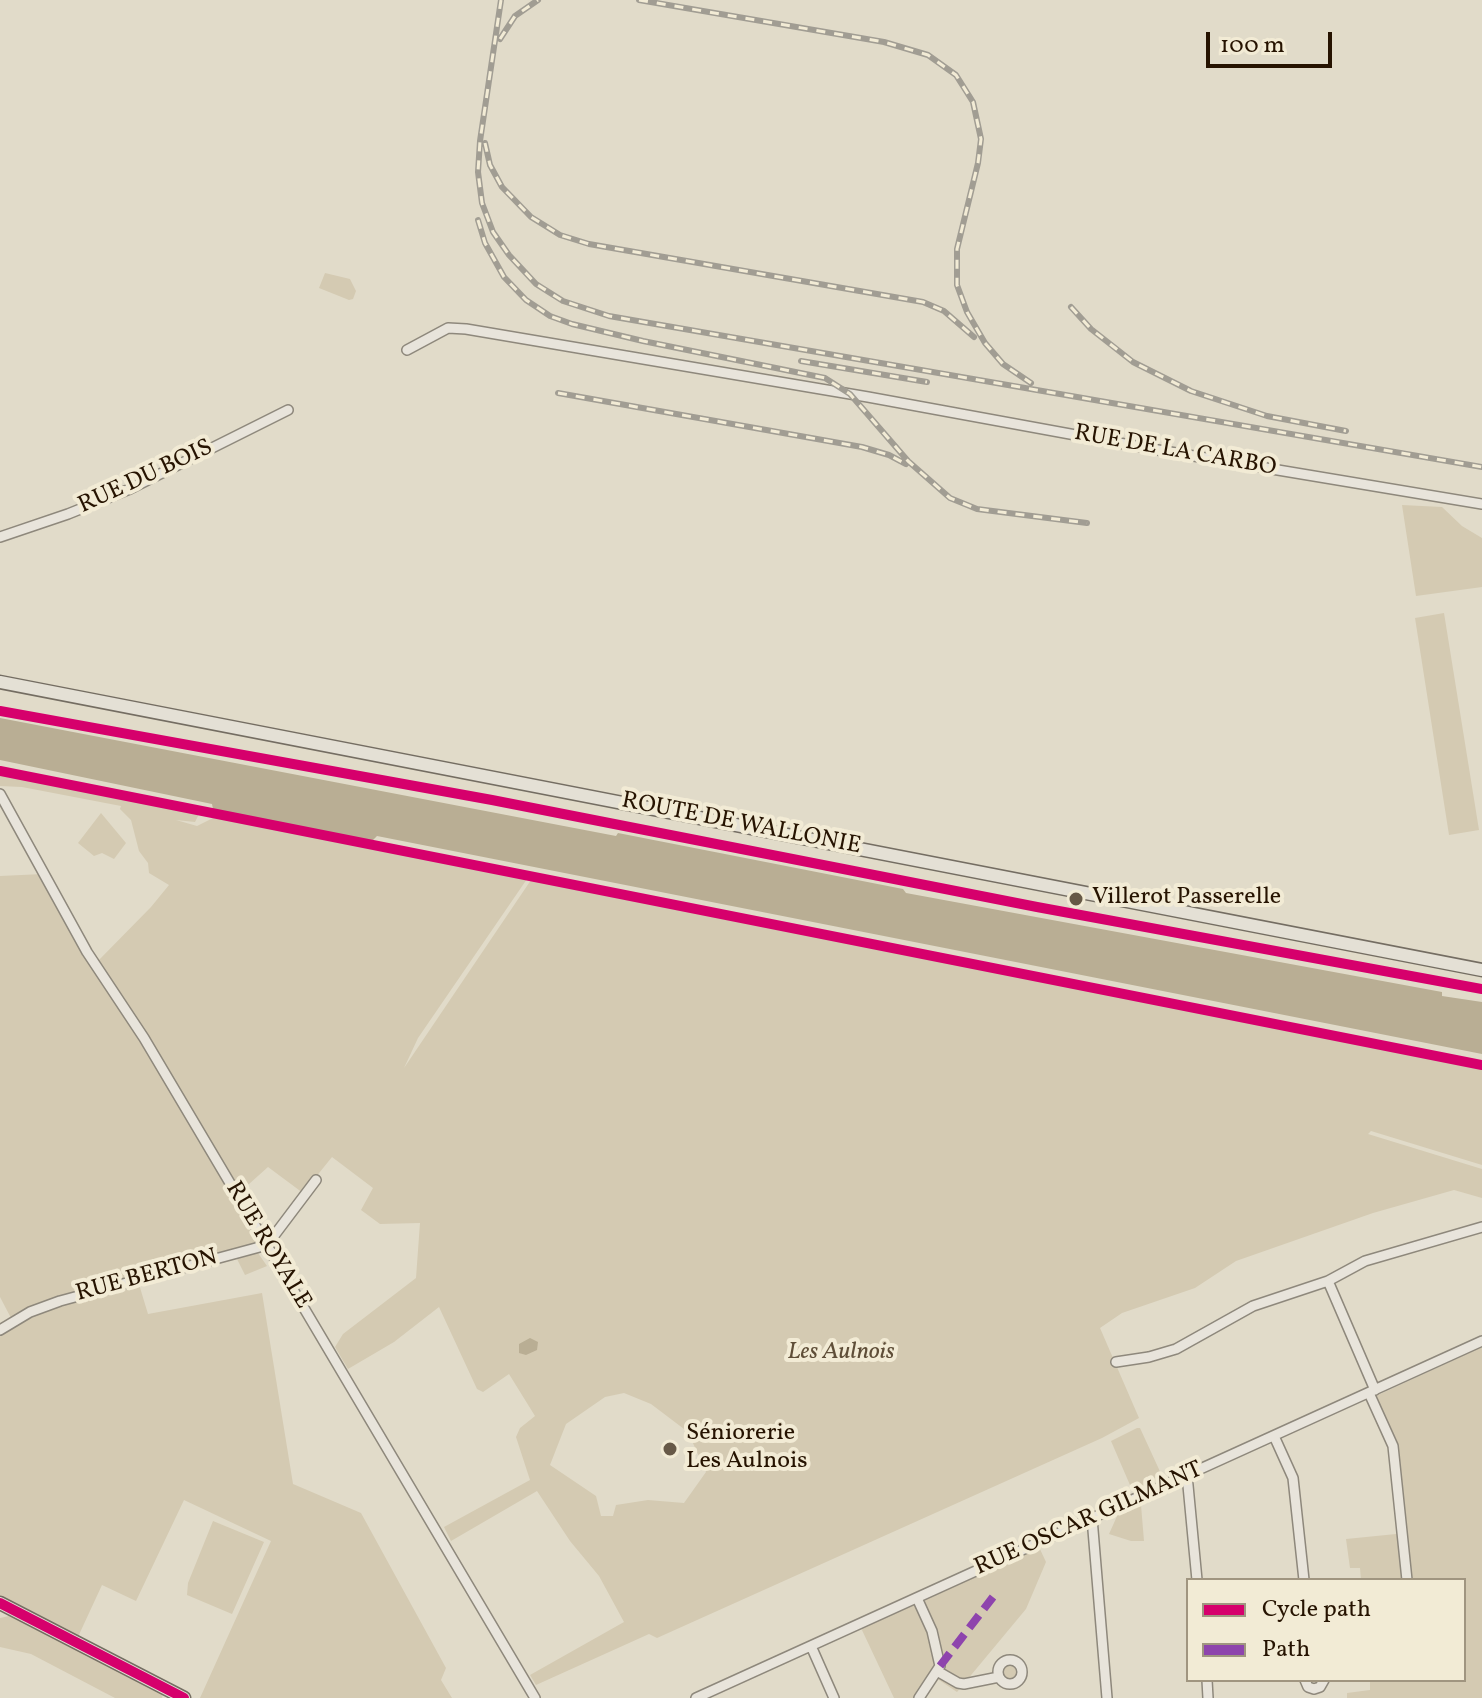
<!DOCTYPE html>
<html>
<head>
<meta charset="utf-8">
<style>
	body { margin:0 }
	#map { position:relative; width:1482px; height:1698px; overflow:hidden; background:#e1dbc9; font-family:Vollkorn,serif }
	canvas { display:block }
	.legend { position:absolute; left:1186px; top:1578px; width:280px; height:104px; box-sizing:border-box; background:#f2ebd5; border:2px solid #a09580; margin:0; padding:10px 14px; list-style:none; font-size:24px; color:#261301 }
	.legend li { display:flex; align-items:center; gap:16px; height:40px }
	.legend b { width:40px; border:2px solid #a09580 }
	.scale { position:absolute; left:1206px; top:32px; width:126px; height:36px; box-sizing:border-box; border:4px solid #261301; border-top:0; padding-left:10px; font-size:24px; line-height:28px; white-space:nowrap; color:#261301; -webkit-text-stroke:6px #f2ebd5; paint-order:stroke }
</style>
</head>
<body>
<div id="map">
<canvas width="1482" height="1698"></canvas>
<ul class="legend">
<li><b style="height:10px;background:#d6006c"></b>Cycle path</li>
<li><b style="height:10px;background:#8e44ad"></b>Path</li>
</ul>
<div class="scale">100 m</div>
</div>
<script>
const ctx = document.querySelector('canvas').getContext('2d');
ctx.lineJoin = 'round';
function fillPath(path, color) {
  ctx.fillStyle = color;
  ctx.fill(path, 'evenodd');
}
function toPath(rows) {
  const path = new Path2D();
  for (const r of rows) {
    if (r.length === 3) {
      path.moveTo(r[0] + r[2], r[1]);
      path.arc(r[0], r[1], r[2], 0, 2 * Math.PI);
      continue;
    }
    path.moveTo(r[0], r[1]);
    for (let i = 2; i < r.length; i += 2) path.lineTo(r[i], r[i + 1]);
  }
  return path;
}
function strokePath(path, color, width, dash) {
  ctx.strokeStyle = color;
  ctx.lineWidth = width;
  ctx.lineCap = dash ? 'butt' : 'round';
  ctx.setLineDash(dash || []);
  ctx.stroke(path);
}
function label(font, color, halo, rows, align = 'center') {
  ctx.font = font + ' Vollkorn,serif';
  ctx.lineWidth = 8;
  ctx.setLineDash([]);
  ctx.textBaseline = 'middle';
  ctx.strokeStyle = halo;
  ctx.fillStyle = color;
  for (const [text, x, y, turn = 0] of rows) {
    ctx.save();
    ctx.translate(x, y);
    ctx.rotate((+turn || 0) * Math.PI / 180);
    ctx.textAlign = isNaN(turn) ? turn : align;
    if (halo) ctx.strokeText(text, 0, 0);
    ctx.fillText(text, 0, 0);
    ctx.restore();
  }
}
fillPath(toPath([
	[325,273,350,279,356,291,353,299,349,300,319,288],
	[1402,505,1442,507,1462,526,1482,538,1482,587,1416,596],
	[1444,613,1479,830,1449,835,1415,618],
	[0,771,200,812,195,822,176,820,197,826,215,817,527,879,418,1038,404,1068,531,880,1482,1069,1482,1165,1371,1131,1368,1134,1482,1169,1482,1198,1454,1190,1373,1213,1236,1261,1195,1288,1122,1313,1100,1328,1139,1418,1102,1438,657,1638,649,1634,536,1685,530,1675,624,1622,599,1576,570,1541,537,1491,451,1541,444,1527,530,1480,516,1437,520,1428,535,1416,509,1374,483,1392,477,1389,439,1307,394,1342,348,1369,335,1347,343,1334,416,1278,420,1223,380,1224,361,1210,373,1188,332,1157,303,1193,268,1167,239,1193,97,962,151,907,169,885,149,873,148,863,139,851,131,820,120,809,121,806,22,787,0,786],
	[624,1393,651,1404,688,1432,706,1472,684,1503,648,1500,616,1505,613,1516,601,1516,596,1496,550,1465,566,1424,605,1397],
	[101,813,126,843,114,859,102,853,94,856,78,843],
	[43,874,263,1243,50,1300,11,1318,0,1297,0,876],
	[258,1253,267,1266,245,1275,237,1259],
	[138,1281,148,1314,262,1293,293,1484,361,1513,446,1668,441,1680,452,1698,200,1698,271,1541,184,1500,136,1601,102,1585,77,1639,0,1599,0,1333,39,1310],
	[1482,1347,1482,1698,1347,1698,1347,1693,1370,1690,1370,1680,1464,1680,1464,1580,1361,1580,1360,1568,1350,1568,1346,1539,1406,1533,1397,1441,1376,1396],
	[1137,1428,1140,1428,1163,1478,1133,1492,1111,1441],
	[1141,1505,1144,1541,1131,1541,1109,1534,1118,1514],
	[213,1521,264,1542,232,1614,187,1595,188,1583],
	[1039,1547,1046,1562,1026,1609,957,1692,930,1674,913,1698,894,1698,861,1628],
	[9,1616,163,1693,162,1698,115,1698,31,1654,0,1647,0,1618],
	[1010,1671,10]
]), '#d4cab2');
fillPath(toPath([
	[0,718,616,836,618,833,903,889,906,893,1442,992,1442,996,1482,1002,1482,1054,377,836,371,842,213,809,212,804,0,760],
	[530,1338,538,1342,537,1350,526,1355,519,1353,519,1344]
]), '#b9ae94');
const minor = toPath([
	[407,350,448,328,466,329,868,397,1152,449,1482,504],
	[0,537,68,514,130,489,288,410],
	[0,794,87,952,144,1038,535,1698],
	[1328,1281,1365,1261,1482,1227],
	[0,1330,30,1312,60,1301,267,1245,316,1180],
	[1116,1362,1149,1357,1176,1349,1253,1306,1328,1281,1375,1390],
	[1369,1393,1393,1446,1407,1580],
	[1274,1436,1293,1478,1304,1580],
	[1187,1475,1197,1580],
	[1092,1518,1107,1698],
	[917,1598,932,1631,940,1666,919,1698],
	[811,1646,834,1698],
	[1010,1672,12],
	[937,1671,958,1683,964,1684,999,1677],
	[1207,1680,1208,1698],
	[1305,1680,1308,1687,1314,1689,1320,1687,1324,1680],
	[696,1698,1482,1341]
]);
const major = toPath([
	[0,682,1482,970],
	[0,1603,184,1698]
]);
strokePath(minor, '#8e887c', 12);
strokePath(major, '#746d62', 15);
strokePath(minor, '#e8e4db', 9);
strokePath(major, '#e4e0d5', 12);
const rail = toPath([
	[501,0,480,141,478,172,482,203,493,232,509,255,536,284,563,301,609,316,1482,467],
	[639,0,884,42,928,55,956,75,973,102,981,139,978,163,957,249,957,285,967,312,985,343,1003,364,1031,383],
	[500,39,515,16,538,0],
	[485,143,490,165,502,187,531,217,560,235,589,244,923,302,944,311,974,337],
	[478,220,485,243,504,277,526,300,550,316,572,324,643,341,825,378,850,394,908,461,950,498,977,509,1087,523],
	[1071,307,1091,329,1133,362,1191,391,1267,416,1346,431],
	[801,361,927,382],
	[558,393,862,447,889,455,906,464]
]);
strokePath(rail, '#a19d93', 6);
strokePath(rail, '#f2ebd5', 3, [9]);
strokePath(toPath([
	[940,1666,993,1597]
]), '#8e44ad', 8, [16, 8]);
strokePath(toPath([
	[0,711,492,800,1037,907,1482,989],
	[0,771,1482,1065],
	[0,1603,184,1698]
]), '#d6006c', 10);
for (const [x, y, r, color] of [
	[1076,899,8,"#675947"],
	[670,1449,8,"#675947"]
]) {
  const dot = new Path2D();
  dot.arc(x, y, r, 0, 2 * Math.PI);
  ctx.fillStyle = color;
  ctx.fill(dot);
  strokePath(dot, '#f2ebd5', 3);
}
label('24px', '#261301', '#f2ebd5', [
	["RUE DE LA CARBO",1175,452,10],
	["RUE DU BOIS",146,478,-25],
	["ROUTE DE WALLONIE",741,825,11],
	["RUE ROYALE",267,1246,59],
	["RUE BERTON",147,1277,-15],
	["RUE OSCAR GILMANT",1089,1520,-24]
]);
label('24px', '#261301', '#f2ebd5', [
	["Villerot Passerelle",1092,899],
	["Séniorerie",686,1435],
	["Les Aulnois",686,1463]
], 'left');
label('italic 24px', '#5f4e38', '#f2ebd5', [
	["Les Aulnois",841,1354]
]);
</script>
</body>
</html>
